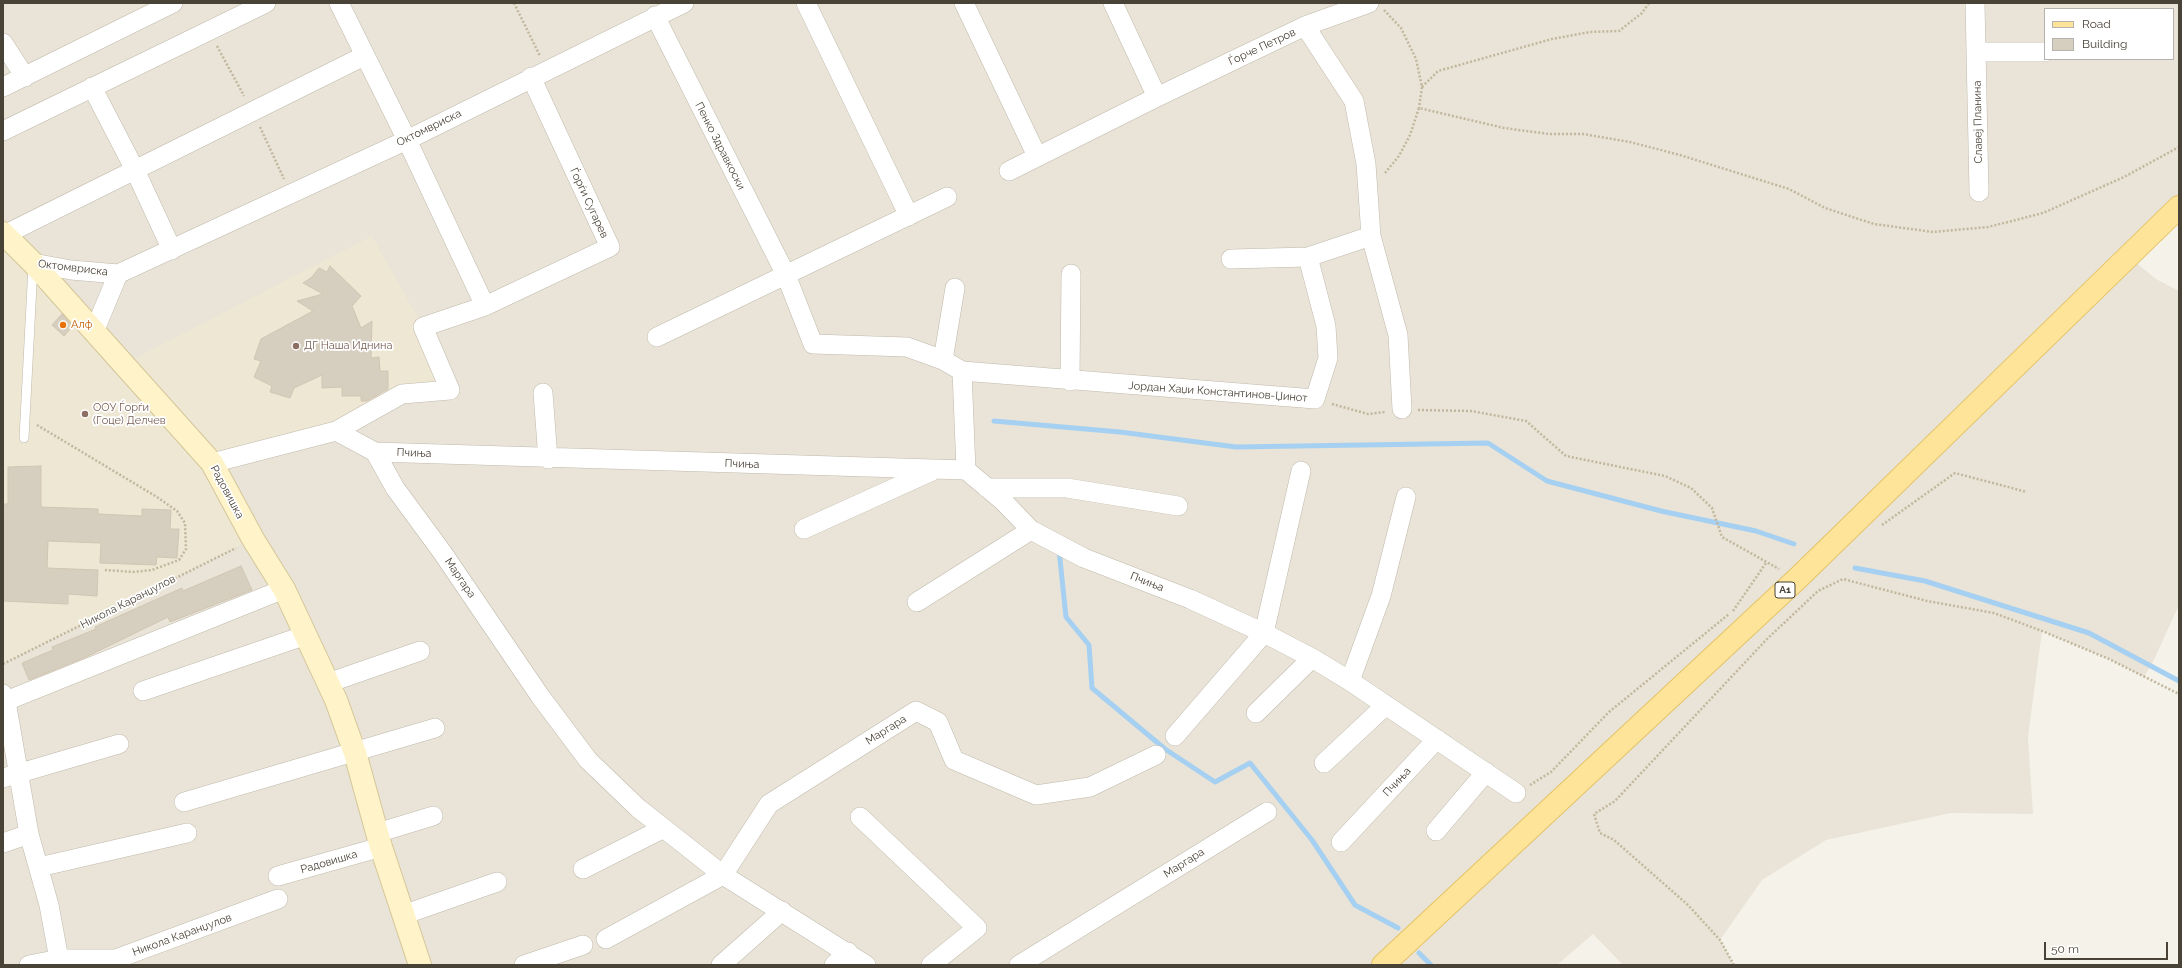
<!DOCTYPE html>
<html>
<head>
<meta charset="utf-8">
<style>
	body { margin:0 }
	#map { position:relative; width:2182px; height:968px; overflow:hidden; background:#f5f2e9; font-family:Raleway,sans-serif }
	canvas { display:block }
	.frame { position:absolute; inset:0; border:4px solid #494237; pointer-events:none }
	.legend { position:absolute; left:2044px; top:8px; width:130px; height:52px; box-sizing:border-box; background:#fff; border:1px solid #b6b3af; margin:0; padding:5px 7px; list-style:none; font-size:12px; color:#494237 }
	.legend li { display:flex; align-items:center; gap:8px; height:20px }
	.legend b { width:20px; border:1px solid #b6b3af }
	.scale { position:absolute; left:2044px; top:942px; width:124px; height:18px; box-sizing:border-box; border:2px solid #494237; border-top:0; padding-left:5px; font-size:12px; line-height:14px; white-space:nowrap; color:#494237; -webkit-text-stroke:3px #fff; paint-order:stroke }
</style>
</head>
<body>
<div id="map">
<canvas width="2182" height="968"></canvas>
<div class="frame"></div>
<ul class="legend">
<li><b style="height:5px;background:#fee499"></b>Road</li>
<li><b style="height:11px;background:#d6cebf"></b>Building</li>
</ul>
<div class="scale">50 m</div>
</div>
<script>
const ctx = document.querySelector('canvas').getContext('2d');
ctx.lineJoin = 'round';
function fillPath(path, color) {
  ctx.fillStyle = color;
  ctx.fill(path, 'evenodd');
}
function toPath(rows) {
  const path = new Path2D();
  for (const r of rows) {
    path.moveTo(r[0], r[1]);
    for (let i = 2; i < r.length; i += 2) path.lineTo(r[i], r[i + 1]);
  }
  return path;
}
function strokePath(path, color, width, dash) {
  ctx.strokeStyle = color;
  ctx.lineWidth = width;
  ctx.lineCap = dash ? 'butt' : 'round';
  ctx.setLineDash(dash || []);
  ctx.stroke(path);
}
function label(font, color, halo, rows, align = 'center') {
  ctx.font = font + ' Raleway,sans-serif';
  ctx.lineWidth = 3.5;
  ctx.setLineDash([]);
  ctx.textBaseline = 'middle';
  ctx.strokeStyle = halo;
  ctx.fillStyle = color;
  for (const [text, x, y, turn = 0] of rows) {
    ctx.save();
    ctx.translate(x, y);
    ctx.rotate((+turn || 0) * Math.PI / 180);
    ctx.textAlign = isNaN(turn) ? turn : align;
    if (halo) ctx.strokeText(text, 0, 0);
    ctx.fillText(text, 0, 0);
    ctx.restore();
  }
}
fillPath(toPath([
	[3,3,2179,3,2179,207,2128,256,2156,279,2179,291,2179,605,2151,666,2144,677,2109,659,2042,631,2028,737,2033,814,1951,813,1826,840,1762,880,1720,940,1734,965,1623,965,1593,934,1557,965,3,965],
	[2045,9,2173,9,2173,59,2045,59]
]), '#e9e4d7');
fillPath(toPath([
	[3,233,124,364,372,236,423,327,450,390,402,394,336,431,212,463,253,539,3,664]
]), '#eee7d3');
strokePath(toPath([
	[994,421,1120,432,1236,447,1488,443,1547,481,1661,511,1756,531,1794,544],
	[1059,550,1066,617,1089,645,1092,688,1165,749,1215,782,1250,763,1312,840,1355,905,1398,928],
	[1855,568,1925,581,2089,633,2179,681],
	[1419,953,1431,965]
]), '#a6d0f1', 5);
const building = toPath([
	[330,266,361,296,352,306,361,328,372,321,371,358,379,357,380,371,388,371,388,389,367,401,361,401,361,396,342,396,342,387,322,388,322,375,294,388,290,398,270,392,272,386,254,377,261,361,254,359,261,339,313,311,297,301,323,294,303,283,312,277,319,268,327,272,330,266],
	[62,314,73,326,64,336,52,325,62,314],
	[41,466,41,507,98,509,98,514,142,516,142,509,171,510,170,529,179,529,177,558,157,557,156,565,100,563,101,543,48,541,47,568,98,570,97,596,68,594,68,604,3,601,3,504,8,504,8,467,41,466],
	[241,566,252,590,170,622,168,617,86,657,29,680,22,663,53,650,52,647,96,629,95,627,117,617,182,588,183,591,241,566]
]);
fillPath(building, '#d6cebf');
strokePath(building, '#d1c6b2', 1);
const lane = toPath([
	[24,438,33,266]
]);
const street = toPath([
	[339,3,407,140,485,306],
	[806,3,909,216],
	[964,3,1037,156],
	[1113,3,1157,97],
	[1975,3,1979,192],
	[655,16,786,275,813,344,907,347,943,360,962,371,966,470],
	[1305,26,1354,101,1366,164,1371,236,1398,335,1402,409],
	[3,43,25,77],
	[1977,52,2045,52],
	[3,87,173,3],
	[92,87,135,170,172,250],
	[3,131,266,3],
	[1009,171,1157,97,1305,26,1369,3],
	[4,235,364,56],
	[1231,259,1308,257,1371,236],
	[33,263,71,270,118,274,407,140,684,3],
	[94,332,118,274],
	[657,337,947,197],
	[943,360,955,288],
	[962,371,1315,399,1328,358,1326,326,1308,257],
	[1070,381,1071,274],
	[543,393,548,459],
	[336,431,375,452,395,488,442,552,540,696,588,760,638,808,723,875,866,965],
	[375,452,966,470,1003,501,1031,530,1084,558,1190,599,1264,633,1312,658,1350,681,1516,793],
	[212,463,336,431,402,394,450,390,423,327,485,306,610,247,531,77],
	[987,488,1067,488,1178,506],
	[804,529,932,471],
	[917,602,1031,530],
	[1350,681,1381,596,1406,497],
	[328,683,420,651],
	[143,691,306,635],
	[3,694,6,701,29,834,49,905,60,965],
	[6,701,284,589],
	[1256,713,1312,658],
	[1175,736,1264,633,1301,471],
	[1324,763,1386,705],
	[3,778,119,744],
	[184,802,435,728],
	[860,817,977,928,931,965],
	[1436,831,1486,772],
	[377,833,433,816],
	[1341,842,1437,739],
	[3,843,29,834],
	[39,867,187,833],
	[583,869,664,828],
	[278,876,381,847],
	[403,915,497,882],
	[606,939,723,875,769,804,916,711,938,722,954,760,1036,795,1090,787,1156,755],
	[29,965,60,959,116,959,278,899],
	[524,965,583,945],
	[721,965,782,911],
	[834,965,848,952],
	[1019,965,1267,812]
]);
const secondary = toPath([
	[3,233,33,263,212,463,253,539,284,589,336,700,355,753,381,847,420,965]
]);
const primary = toPath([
	[1383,965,1798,578,2179,207]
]);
strokePath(lane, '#c0baac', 10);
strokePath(street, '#c0baac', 20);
strokePath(secondary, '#d4c699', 24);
strokePath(primary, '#e4c368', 24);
strokePath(toPath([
	[514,3,540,56],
	[1384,10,1401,28,1416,59,1422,87,1419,108],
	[217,46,244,96],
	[1422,87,1438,71,1552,39,1590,32,1619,31,1642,13,1649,3],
	[260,127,284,179],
	[1385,173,1399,156,1410,135,1419,108,1504,128,1549,134,1583,134,1630,142,1680,155,1789,189,1825,208,1874,224,1933,232,1988,227,2043,213,2124,177,2179,147],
	[1332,404,1368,414,1385,412],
	[1418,410,1471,411,1526,421,1566,456,1665,476,1691,488,1712,508,1722,537,1779,569],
	[37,425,157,497,177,511,185,523,186,549,179,560,152,570,133,572,105,570],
	[1882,525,1955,473,2027,492],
	[1733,611,1766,563],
	[3,664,236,548],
	[1530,785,1551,772,1609,712,1729,614],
	[1734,965,1720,940,1688,905,1614,840,1600,833,1594,814,1615,801,1767,639,1818,591,1843,579,1927,601,1994,613,2042,631,2109,659,2179,694]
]), '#c2b69d', 2.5, [2, 2]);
strokePath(lane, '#fff', 9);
strokePath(street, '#fff', 19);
strokePath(secondary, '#fff3c9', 22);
strokePath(primary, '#fee499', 22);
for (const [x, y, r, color] of [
	[63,325,4,"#e8710a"],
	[296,346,4,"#8d6e63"],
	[85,414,4,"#8d6e63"]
]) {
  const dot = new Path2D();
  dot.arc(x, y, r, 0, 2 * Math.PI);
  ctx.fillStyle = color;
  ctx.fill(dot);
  strokePath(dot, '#fff', 1.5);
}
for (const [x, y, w] of [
	[1785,590,20]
]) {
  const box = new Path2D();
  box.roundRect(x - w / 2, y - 8, w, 16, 3);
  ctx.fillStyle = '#fff';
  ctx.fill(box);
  strokePath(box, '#494237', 1);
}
label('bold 10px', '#494237', null, [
	["A1",1785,590]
]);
label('11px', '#494237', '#fff', [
	["Ѓорче Петров",1262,47,-25],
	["Славеј Планина",1978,122,-91],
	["Октомвриска",429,128,-26],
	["Пенко Здравкоски",720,146,63],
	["Ѓорѓи Сугарев",589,203,65],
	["Октомвриска",73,268,7],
	["Јордан Хаџи Константинов-Џинот",1218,392,4],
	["Пчиња",414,453,2],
	["Пчиња",742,464,2],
	["Радовишка",227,492,62],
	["Маргара",460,578,56],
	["Пчиња",1147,582,21],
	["Никола Каранџулов",128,602,-27],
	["Маргара",886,730,-32],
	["Пчиња",1397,782,-47],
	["Радовишка",329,862,-16],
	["Маргара",1184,863,-32],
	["Никола Каранџулов",182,935,-20]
]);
label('11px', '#c56008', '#fff', [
	["Алф",71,325]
], 'left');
label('11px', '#785e54', '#fff', [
	["ДГ Наша Иднина",304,346],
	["ООУ Ѓорѓи",93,408],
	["(Гоце) Делчев",93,421]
], 'left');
</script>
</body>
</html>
